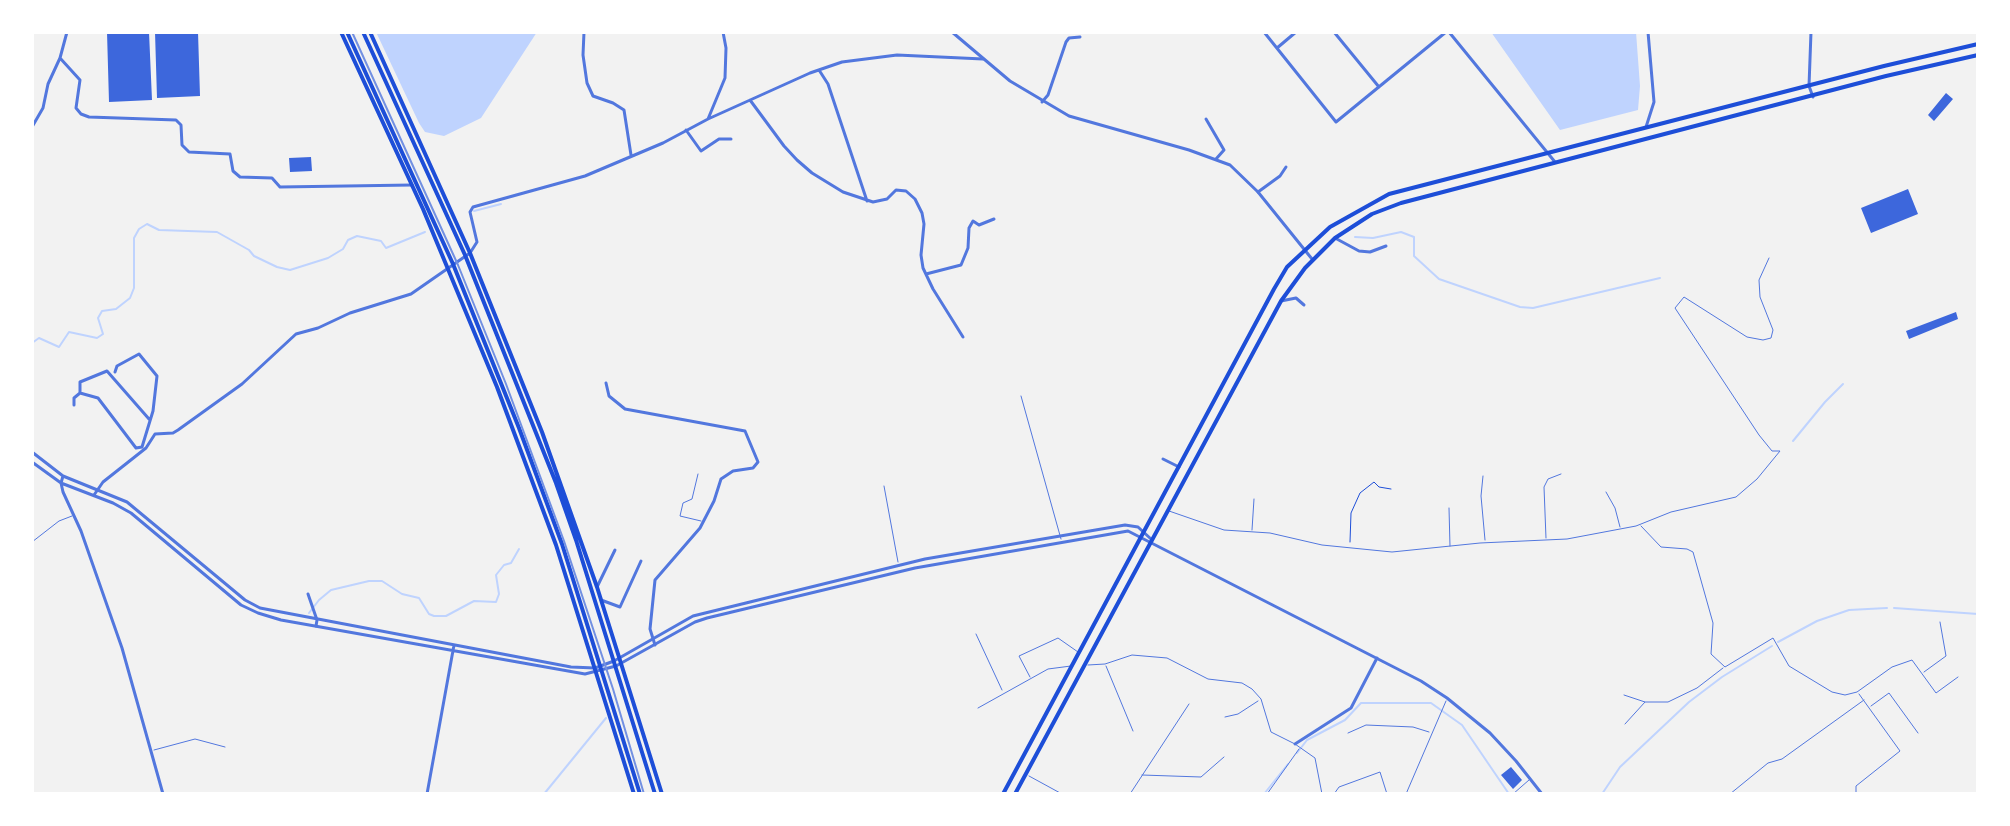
<!DOCTYPE html>
<html>
<head>
<meta charset="utf-8">
<style>
	body { margin:0 }
	#map { position:relative; width:2010px; height:826px; overflow:hidden; background:#f2f2f2; font-family:"Exo 2",sans-serif }
	canvas { display:block }
	.frame { position:absolute; inset:0; border:34px solid #fff; pointer-events:none }
</style>
</head>
<body>
<div id="map">
<canvas width="2010" height="826"></canvas>
<div class="frame"></div>
</div>
<script>
const ctx = document.querySelector('canvas').getContext('2d');
ctx.lineJoin = 'round';
function fillPath(path, color) {
  ctx.fillStyle = color;
  ctx.fill(path, 'evenodd');
}
function toPath(rows) {
  const path = new Path2D();
  for (const r of rows) {
    path.moveTo(r[0], r[1]);
    for (let i = 2; i < r.length; i += 2) path.lineTo(r[i], r[i + 1]);
  }
  return path;
}
function strokePath(path, color, width, dash) {
  ctx.strokeStyle = color;
  ctx.lineWidth = width;
  ctx.lineCap = dash ? 'butt' : 'round';
  ctx.setLineDash(dash || []);
  ctx.stroke(path);
}
fillPath(toPath([
	[376,32,537,32,481,118,444,136,425,132,419,123],
	[1491,32,1636,32,1640,86,1638,110,1560,130]
]), '#bfd3fe');
strokePath(toPath([
	[474,211,501,204],
	[1355,237,1373,238,1401,232,1414,237,1414,256,1439,279,1520,307,1533,308,1660,278],
	[32,343,39,338,59,347,69,332,97,338,103,334,98,318,102,311,116,309,130,298,134,288,134,238,139,229,147,224,159,230,217,232,249,250,254,256,277,267,290,270,328,258,343,249,348,240,357,236,381,241,386,248,425,232],
	[1793,441,1825,402,1843,384],
	[1894,608,1978,614],
	[309,613,319,600,331,590,369,581,382,581,402,594,419,598,429,614,434,616,446,616,474,601,496,602,499,594,496,575,504,565,511,563,519,549],
	[1778,642,1817,621,1849,610,1887,608],
	[1297,753,1307,740,1345,720,1361,703,1431,703,1462,725,1509,794],
	[544,794,606,718],
	[1264,794,1288,764],
	[1602,794,1620,767,1689,702,1722,677,1772,646]
]), '#bfd3fe', 2);
fillPath(toPath([
	[107,32,149,32,152,100,109,102],
	[155,32,198,32,200,96,157,98],
	[1946,93,1953,99,1934,121,1928,115],
	[311,157,312,171,290,172,289,158],
	[1908,189,1918,214,1871,233,1861,208],
	[1956,312,1958,319,1909,339,1906,331],
	[1511,767,1522,780,1513,789,1501,775]
]), '#3d67dc');
strokePath(toPath([
	[1350,542,1351,513,1360,493,1374,482,1379,487,1391,489]
]), '#1d4ed8', 1);
strokePath(toPath([
	[1021,396,1061,539],
	[698,474,692,499,683,503,680,516,701,521],
	[1483,476,1481,496,1485,540],
	[884,486,898,562],
	[1606,492,1615,508,1620,527],
	[1449,508,1450,546],
	[1169,511,1224,530,1270,533,1322,545,1392,552,1480,543,1567,539,1636,526,1671,512,1736,497,1757,479,1780,451,1772,451,1759,435,1675,308,1684,297,1747,337,1763,340,1771,338,1773,330,1760,297,1759,280,1769,258],
	[1641,526,1661,547,1687,549,1693,552,1713,623,1711,654,1725,667,1773,638,1789,666,1832,692,1845,695,1857,692,1892,667,1912,660,1936,693,1958,677],
	[1252,530,1254,499],
	[1546,538,1544,487,1548,479,1561,474],
	[32,542,59,521,72,516],
	[976,634,1002,690],
	[1088,665,1105,664,1132,655,1167,658,1208,679,1242,683,1252,689,1261,699,1271,732,1295,744,1315,758,1322,794],
	[1106,666,1133,731],
	[1924,672,1946,656,1940,622],
	[1030,677,1019,656,1058,638,1078,652],
	[1624,695,1645,702,1625,724],
	[1645,702,1668,702,1697,688,1723,668],
	[1871,706,1889,693,1918,733],
	[978,708,1048,669,1071,666],
	[1225,717,1238,714,1258,701],
	[1348,733,1366,725,1413,727,1429,732],
	[154,750,195,739,225,747],
	[1142,775,1201,777,1224,757],
	[1029,776,1062,794],
	[1130,794,1189,704],
	[1267,794,1299,749],
	[1334,794,1339,787,1380,772,1387,794],
	[1406,794,1446,701],
	[1513,794,1529,780],
	[1730,794,1768,763,1782,759,1864,700],
	[1856,794,1856,786,1900,751,1859,694]
]), '#5277de', 1);
strokePath(toPath([
	[584,32,583,55,587,83,593,96,613,103,624,110,631,155],
	[1264,32,1336,122,1446,32],
	[1334,32,1379,87],
	[1449,32,1555,162],
	[1811,32,1809,86,1813,97],
	[1277,48,1296,32],
	[60,58,80,80,76,108,81,114,89,117,176,120,181,125,182,145,189,152,230,154,233,171,240,177,272,178,280,187,412,185],
	[819,70,828,84,867,201],
	[750,100,784,146,797,160,812,173,843,192,873,202,887,199,896,190,906,191,915,199,922,213,924,224,921,255,923,268,933,289,963,337],
	[1042,102,1048,95,1066,42,1069,38,1080,37],
	[708,119,725,78,726,48,723,32],
	[1206,119,1224,150,1216,159],
	[32,127,43,108,48,84,60,58,67,32],
	[1646,127,1654,102,1648,32],
	[686,130,701,151,719,139,731,139],
	[1258,192,1280,176,1286,167],
	[1335,238,1359,251,1370,252,1386,246],
	[926,274,961,265,968,248,969,228,973,221,979,225,994,219],
	[1281,301,1296,298,1304,305],
	[115,372,117,366,139,354,157,376,153,411,142,447,136,448,98,398,80,393,80,382,107,371,149,419],
	[606,383,609,396,625,409,745,431,758,462,753,468,733,471,721,479,714,501,700,528,655,580,650,629,655,645],
	[74,405,74,398,80,393],
	[1163,459,1179,467],
	[94,495,103,482,146,448,155,434,173,433,178,430,242,384,296,334,318,328,350,313,411,294,470,253,477,242,470,212,473,207,585,176,663,143,708,119,810,73,842,62,897,55,983,59],
	[597,587,615,550],
	[308,594,317,620,316,626],
	[601,600,620,607,641,561],
	[1295,744,1351,708,1377,658]
]), '#5277de', 3);
strokePath(toPath([
	[952,32,1010,81,1069,116,1189,150,1230,165,1258,192,1312,259],
	[32,452,63,476,127,502,245,600,260,608,571,667,595,668,614,661,693,616,925,559,1125,525,1138,527,1151,539],
	[32,462,61,483,113,503,131,513,241,605,258,613,281,620,585,674,616,666,695,622,707,618,915,568,1128,531,1421,681,1447,698,1490,733,1516,761,1542,794],
	[63,476,61,483,63,492,81,531,122,648,163,794],
	[427,794,454,645]
]), '#5277de', 3);
strokePath(toPath([
	[341,32,423,209,497,387,556,545,634,794],
	[347,32,453,264,519,428,562,544,640,794],
	[363,32,465,255,556,483,576,540,655,794],
	[370,32,470,253,542,432,597,587,662,794],
	[1003,794,1274,289,1287,267,1330,227,1389,194,1884,66,1978,44],
	[1015,794,1281,301,1305,268,1335,238,1372,214,1401,203,1886,76,1978,55]
]), '#1d4ed8', 4);
strokePath(toPath([
	[352,32,458,265,506,384,564,541,613,689,644,794]
]), '#7290e2', 2);
</script>
</body>
</html>
